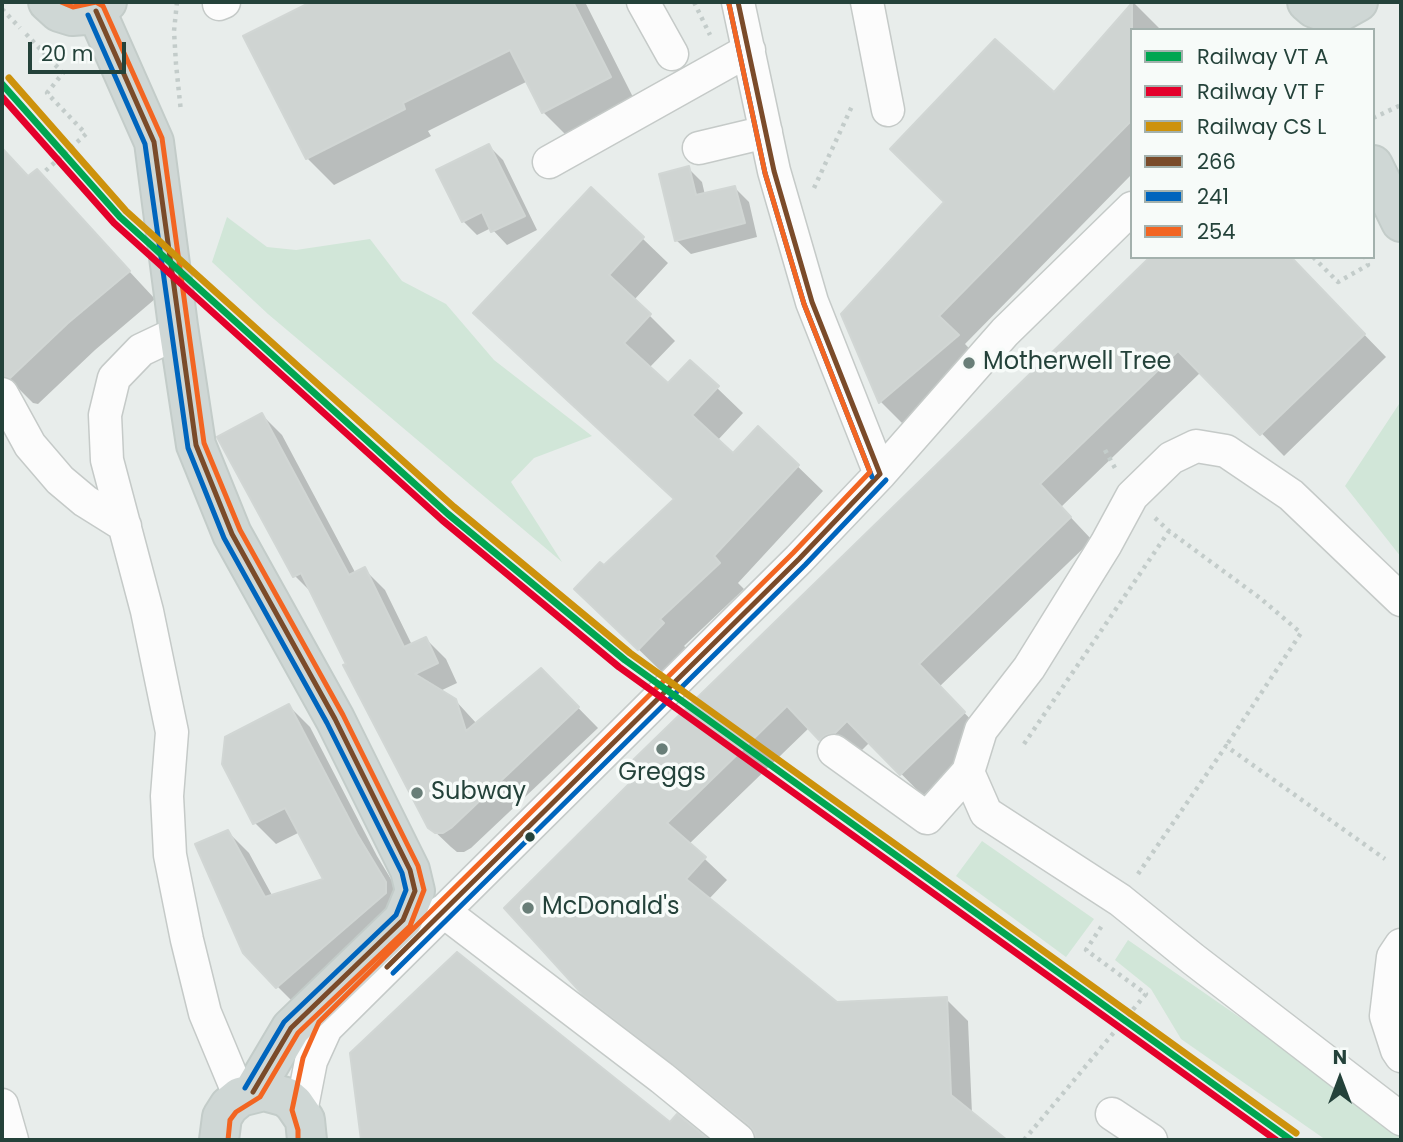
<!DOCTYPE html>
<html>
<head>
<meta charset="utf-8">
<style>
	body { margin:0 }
	#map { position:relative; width:1403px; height:1142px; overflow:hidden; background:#e8edeb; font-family:Poppins,sans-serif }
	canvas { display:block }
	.frame { position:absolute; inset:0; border:4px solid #24423a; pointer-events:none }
	.legend { position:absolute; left:1130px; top:28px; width:245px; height:231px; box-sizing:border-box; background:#f7fbf9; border:2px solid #a3b1ad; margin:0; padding:9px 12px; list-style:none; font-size:21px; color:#24423a }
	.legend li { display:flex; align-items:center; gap:14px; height:35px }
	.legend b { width:35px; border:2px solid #a3b1ad }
	.north { position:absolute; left:1305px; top:1044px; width:70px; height:70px; -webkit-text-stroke:5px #f7fbf9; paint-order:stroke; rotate:0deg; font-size:19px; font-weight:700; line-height:28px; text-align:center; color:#24423a }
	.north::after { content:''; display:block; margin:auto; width:24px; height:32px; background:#24423a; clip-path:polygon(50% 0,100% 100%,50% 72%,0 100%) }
	.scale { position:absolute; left:28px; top:42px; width:98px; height:32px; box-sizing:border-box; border:4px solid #24423a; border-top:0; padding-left:9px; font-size:21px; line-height:24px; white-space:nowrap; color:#24423a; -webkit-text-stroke:5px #f7fbf9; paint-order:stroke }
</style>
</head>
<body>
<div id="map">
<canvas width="1403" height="1142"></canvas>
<div class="frame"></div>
<ul class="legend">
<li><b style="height:9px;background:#00a651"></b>Railway VT A</li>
<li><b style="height:9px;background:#e4002b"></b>Railway VT F</li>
<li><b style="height:9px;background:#cd920c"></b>Railway CS L</li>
<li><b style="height:9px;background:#7a4b2a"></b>266</li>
<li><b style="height:9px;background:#0065bd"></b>241</li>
<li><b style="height:9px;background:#f26522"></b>254</li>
</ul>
<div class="north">N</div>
<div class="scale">20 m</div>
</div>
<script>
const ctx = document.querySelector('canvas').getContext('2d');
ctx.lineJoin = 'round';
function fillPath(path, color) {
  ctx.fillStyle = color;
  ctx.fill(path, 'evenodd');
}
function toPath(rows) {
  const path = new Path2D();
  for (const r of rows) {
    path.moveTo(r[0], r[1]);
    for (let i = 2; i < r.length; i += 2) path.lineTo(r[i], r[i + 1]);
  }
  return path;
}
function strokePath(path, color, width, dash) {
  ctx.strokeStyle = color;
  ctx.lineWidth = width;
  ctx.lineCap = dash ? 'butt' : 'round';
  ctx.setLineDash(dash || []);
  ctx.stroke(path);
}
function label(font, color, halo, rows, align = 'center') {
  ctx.font = font + ' Poppins,sans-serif';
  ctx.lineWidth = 7;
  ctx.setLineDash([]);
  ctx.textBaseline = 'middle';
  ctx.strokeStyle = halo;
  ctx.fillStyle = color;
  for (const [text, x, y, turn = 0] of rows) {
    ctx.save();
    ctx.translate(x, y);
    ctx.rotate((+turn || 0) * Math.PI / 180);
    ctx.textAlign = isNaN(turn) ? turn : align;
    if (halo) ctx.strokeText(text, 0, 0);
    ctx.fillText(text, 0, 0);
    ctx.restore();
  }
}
fillPath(toPath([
	[227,217,267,247,296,250,370,239,402,281,446,304,494,360,592,436,534,458,511,482,562,562,268,314,212,262],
	[1401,401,1401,557,1345,486],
	[982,841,1094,919,1066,957,956,876],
	[1128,940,1401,1129,1401,1140,1326,1140,1181,1039,1151,989,1115,960]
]), '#d1e6d8');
fillPath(toPath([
	[315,2,585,2,637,105,570,139,543,112,528,81,428,131,431,136,334,185,307,158,245,37],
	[1134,3,1161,30,1132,30,1132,174,965,344,984,364,907,428,881,402,843,315,1054,95],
	[489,146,503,160,537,230,507,245,491,228,477,235,463,221],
	[2,149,29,177,36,171,155,299,95,350,38,404,33,403,5,375,2,367],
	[688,168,702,182,705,195,735,188,749,202,757,237,691,254,676,240],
	[591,189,668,263,634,300,675,341,649,368,668,386,690,362,743,413,717,441,733,455,758,428,823,491,738,583,744,589,684,646,688,649,664,674,602,614,604,568,676,500,501,338],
	[1289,257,1386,357,1284,456,1201,372,1061,507,1092,540,939,687,986,735,923,796,870,742,858,754,843,761,810,727,689,844,727,880,708,900,836,1004,946,999,968,1021,972,1114,1004,1140,758,1140,757,1134,607,1016,507,908],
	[262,415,282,435,356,574,365,570,385,590,412,645,426,639,446,659,457,683,440,691,455,700,477,724,541,670,598,728,471,848,464,852,457,852,451,847,430,827,315,596,295,576],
	[289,706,310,727,377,856,406,904,298,1007,277,986,228,832,249,853,273,897,326,880,300,832,276,844,255,823,224,763],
	[352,1053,670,1124,677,1116,706,1140,362,1140]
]), '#0003');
const building = toPath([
	[311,2,573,2,611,77,542,113,510,50,403,103,405,109,306,159,243,36,311,2],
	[1132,3,1132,120,939,316,959,335,879,403,841,314,944,202,890,149,995,39,1054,92,1132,3],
	[489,144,525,216,491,232,482,212,462,222,436,170,489,144],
	[2,148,28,176,37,169,130,271,68,323,10,378,2,376,2,148],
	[689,166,696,195,735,186,745,223,675,241,659,174,689,166],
	[591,187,644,237,609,275,651,314,624,343,668,383,690,360,719,386,692,415,733,453,758,426,799,465,714,556,720,563,660,619,664,623,638,650,574,589,600,562,604,565,674,499,473,313,591,187],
	[1150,257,1291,257,1365,334,1260,435,1178,351,1040,484,1071,517,919,664,965,712,900,775,847,721,835,733,826,735,819,740,787,706,667,823,706,857,686,879,837,1002,947,997,951,1095,1007,1140,756,1140,755,1133,750,1126,583,995,504,908,640,773,630,763,1150,257],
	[262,413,349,575,365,567,404,647,426,637,438,663,415,674,456,699,466,731,541,668,579,707,451,828,443,833,435,833,428,828,343,665,346,664,301,573,293,577,217,437,262,413],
	[289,704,357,834,386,882,386,893,276,988,243,953,195,844,228,830,265,897,323,879,285,808,253,824,222,764,225,737,289,704],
	[457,952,670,1122,677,1114,709,1140,361,1140,350,1053,457,952]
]);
fillPath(building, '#cfd4d2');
strokePath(building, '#d1d6d4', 2);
const minor = toPath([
	[643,2,672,54],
	[738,2,774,171,812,302,880,474],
	[867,2,888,110],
	[219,4,224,2],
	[699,148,766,132],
	[549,162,749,50],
	[179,332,141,350,114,378,105,415,107,460,147,611,172,732,167,796,170,855,187,940,205,1013,240,1097],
	[2,394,30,445,60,480,85,501,125,526],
	[834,751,927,818,968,772,981,730,1029,668,1106,544,1132,496,1171,458,1196,446,1226,451,1291,495,1401,600],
	[968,772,986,813,1120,900,1193,959,1401,1119],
	[443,911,662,1078,738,1140],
	[1401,945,1393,957,1386,1016,1397,1050,1401,1056],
	[2,1105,12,1140],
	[301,1112,311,1061,326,1028,799,559,880,474,1005,332,1132,208],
	[1112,1114,1151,1140]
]);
const major = toPath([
	[48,2,59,12,72,16,85,15,96,11,107,2],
	[1307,2,1314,8,1328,13,1340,12,1358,2],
	[96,11,154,142,178,326,196,445,232,534,335,719,410,870,415,891,403,920,291,1028,253,1092],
	[1373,165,1401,222],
	[219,1140,222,1117,229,1106,240,1097,264,1091,286,1097,294,1104,305,1120,307,1140]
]);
strokePath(minor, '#c5cac8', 35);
strokePath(major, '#c3ccc9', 42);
strokePath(toPath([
	[177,2,174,31,176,64,181,112],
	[694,2,710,35],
	[2,9,20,28],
	[26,34,63,73,47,93,86,134,42,174],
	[1373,118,1401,105],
	[814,188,853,104],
	[1313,257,1338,282,1368,265,1365,257],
	[1105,450,1115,468],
	[1155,518,1169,531,1260,598,1301,633,1226,746],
	[1024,744,1169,531],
	[1138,874,1226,746,1385,859],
	[1024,1140,1146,994,1086,950,1103,924]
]), '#c3ccca', 4.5, [3.5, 5]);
strokePath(minor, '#fcfcfc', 32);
strokePath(major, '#cfd7d5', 38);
strokePath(toPath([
	[738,2,774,171,812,302,880,474],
	[96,11,154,142,196,445,232,534,335,719,410,870,415,891,403,920,291,1028,253,1092],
	[387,967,799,559,880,474]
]), '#7a4b2a', 5);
strokePath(toPath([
	[729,4,765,173,804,304,872,477],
	[88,15,145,144,188,448,224,538,327,723,402,873,406,890,396,915,284,1022,245,1088],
	[393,973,805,565,886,480]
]), '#0065bd', 5);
strokePath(toPath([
	[61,2,73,7,96,2,103,6,162,138,204,443,240,530,343,715,418,866,424,890,410,926,298,1033,260,1097,236,1112,230,1120,228,1140],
	[298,1140,298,1130,292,1110,303,1058,319,1022,793,553,870,472,804,304,765,173,729,4]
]), '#f26522', 5);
strokePath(toPath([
	[2,84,120,217,448,514,625,660,1291,1140]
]), '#00a651', 7);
strokePath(toPath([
	[2,97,114,223,442,520,619,667,1276,1140]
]), '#e4002b', 7);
strokePath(toPath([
	[9,78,126,211,454,507,630,653,1296,1133]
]), '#cd920c', 7);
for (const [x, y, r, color] of [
	[969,363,7,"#697e78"],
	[662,749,7,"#697e78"],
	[417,793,7,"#697e78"],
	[530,837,6,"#24423a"],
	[528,908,7,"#697e78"]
]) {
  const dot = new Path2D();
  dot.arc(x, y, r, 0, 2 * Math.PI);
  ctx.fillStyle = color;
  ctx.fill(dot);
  strokePath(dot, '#f7fbf9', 2.5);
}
label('24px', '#24423a', '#f7fbf9', [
	["Motherwell Tree",983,363],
	["Greggs",662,774,"center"],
	["Subway",431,793],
	["McDonald's",542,908]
], 'left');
</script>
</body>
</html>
